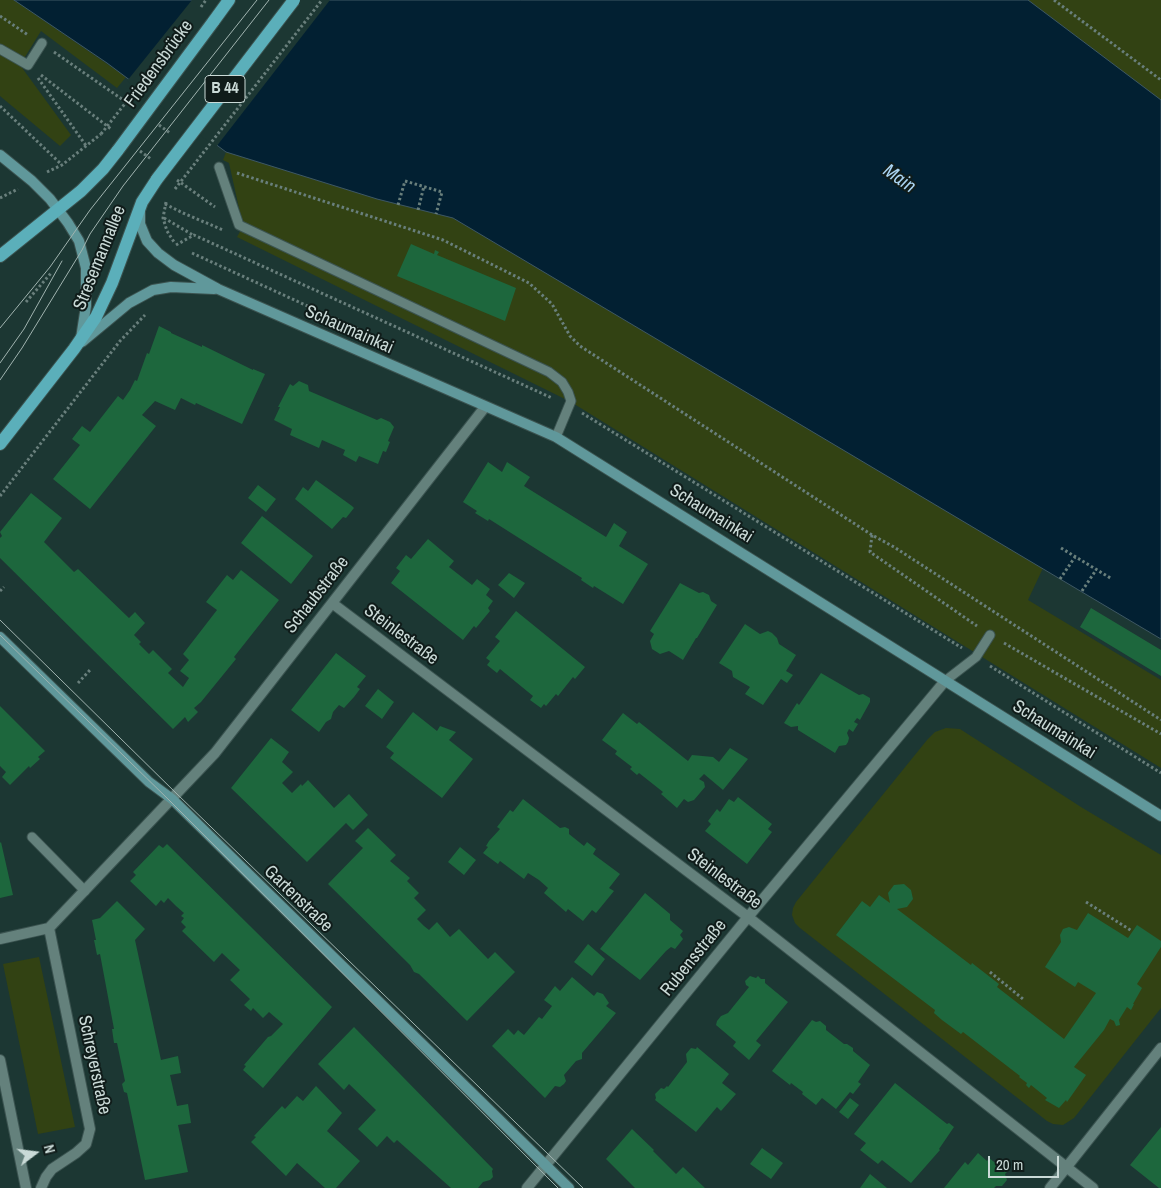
<!DOCTYPE html>
<html>
<head>
<meta charset="utf-8">
<style>
	body { margin:0 }
	#map { position:relative; width:1161px; height:1188px; overflow:hidden; background:#1c3733; font-family:"Archivo Narrow",sans-serif }
	canvas { display:block }
	.north { position:absolute; left:10px; top:1128px; width:50px; height:50px; -webkit-text-stroke:4px #101c1a; paint-order:stroke; rotate:75deg; font-size:14px; font-weight:700; line-height:20px; text-align:center; color:#cadad7 }
	.north::after { content:''; display:block; margin:auto; width:18px; height:22px; background:#cadad7; clip-path:polygon(50% 0,100% 100%,50% 72%,0 100%) }
	.scale { position:absolute; left:988px; top:1156px; width:71px; height:22px; box-sizing:border-box; border:2px solid #cadad7; border-top:0; padding-left:6px; font-size:15px; line-height:18px; white-space:nowrap; color:#cadad7; -webkit-text-stroke:4px #101c1a; paint-order:stroke }
</style>
</head>
<body>
<div id="map">
<canvas width="1161" height="1188"></canvas>
<div class="north">N</div>
<div class="scale">20 m</div>
</div>
<script>
const ctx = document.querySelector('canvas').getContext('2d');
ctx.lineJoin = 'round';
function fillPath(path, color) {
  ctx.fillStyle = color;
  ctx.fill(path, 'evenodd');
}
function toPath(rows) {
  const path = new Path2D();
  for (const r of rows) {
    path.moveTo(r[0], r[1]);
    for (let i = 2; i < r.length; i += 2) path.lineTo(r[i], r[i + 1]);
  }
  return path;
}
function strokePath(path, color, width, dash) {
  ctx.strokeStyle = color;
  ctx.lineWidth = width;
  ctx.lineCap = dash ? 'butt' : 'round';
  ctx.setLineDash(dash || []);
  ctx.stroke(path);
}
function label(font, color, halo, rows, align = 'center') {
  ctx.font = font + ' "Archivo Narrow",sans-serif';
  ctx.lineWidth = 4;
  ctx.setLineDash([]);
  ctx.textBaseline = 'middle';
  ctx.strokeStyle = halo;
  ctx.fillStyle = color;
  for (const [text, x, y, turn = 0] of rows) {
    ctx.save();
    ctx.translate(x, y);
    ctx.rotate((+turn || 0) * Math.PI / 180);
    ctx.textAlign = isNaN(turn) ? turn : align;
    if (halo) ctx.strokeText(text, 0, 0);
    ctx.fillText(text, 0, 0);
    ctx.restore();
  }
}
fillPath(toPath([
	[0,0,14,0,126,77,117,88,41,31,20,65,71,135,60,146,0,96],
	[1028,0,1161,0,1161,100,1152,94],
	[226,152,377,199,453,218,1043,568,1028,600,1161,680,1161,768,571,402,237,237,243,226,229,163,223,160],
	[946,728,960,729,1081,807,1161,855,1161,1008,1074,1118,1063,1125,1053,1124,1047,1121,800,928,795,923,792,915,793,908,796,902,927,740,935,732],
	[39,957,75,1127,38,1134,3,964]
]), '#324213');
const water = toPath([
	[14,0,1028,0,1161,100,1161,639,453,218,377,199,226,152,107,63,14,0]
]);
fillPath(water, '#022032');
strokePath(water, '#3e5864', 1);
fillPath(toPath([
	[192,0,330,0,216,147,127,81]
]), '#1c3733');
fillPath(toPath([
	[411,244,434,254,435,250,439,252,437,255,516,288,505,321,397,276],
	[159,326,171,332,171,333,202,347,202,345,253,370,253,369,265,374,242,424,196,403,195,405,181,398,175,410,155,401,142,415,156,426,90,509,53,479,80,445,72,439,82,426,90,432,118,396,123,400,130,390,135,380,137,381,147,353,149,354],
	[299,381,308,385,309,391,377,420,381,418,390,422,394,427,388,441,390,442,386,452,383,451,378,464,359,456,356,462,343,455,345,450,322,440,319,448,290,435,292,429,274,420,280,407,278,407,290,384,293,386],
	[488,462,502,472,507,462,519,470,530,477,524,486,606,537,614,523,627,532,619,546,648,564,623,604,594,586,593,588,581,580,582,578,489,519,488,521,475,513,477,511,463,502],
	[316,480,352,506,354,508,346,518,343,517,332,529,295,499,303,487,308,491],
	[258,485,276,499,266,512,248,498],
	[31,493,62,518,44,542,74,572,78,569,129,618,135,612,145,623,134,635,141,642,139,644,149,654,153,650,172,669,168,673,183,687,189,678,180,671,189,660,183,654,217,610,206,602,227,575,233,580,241,570,279,600,234,657,236,659,201,702,194,708,198,712,188,722,185,717,173,729,0,558,0,538,2,536,0,532],
	[262,516,313,556,291,584,241,543],
	[428,539,454,561,449,567,472,585,477,579,490,589,486,595,493,601,488,608,490,611,476,628,474,626,463,640,391,583,400,571,396,568,406,555,411,559],
	[509,573,525,583,514,598,498,585],
	[680,583,699,593,703,592,709,595,711,601,717,605,697,638,696,638,683,660,669,651,660,654,652,649,650,641,654,634,650,631],
	[1091,608,1161,650,1161,676,1080,627],
	[516,611,585,667,575,679,573,677,558,696,556,694,546,706,544,704,541,708,530,700,533,696,500,669,497,673,487,665,490,661,486,658,500,641,495,637],
	[745,624,760,634,768,631,772,633,777,638,779,644,796,655,786,671,793,675,787,683,781,679,763,705,745,694,750,687,733,677,732,671,719,663],
	[336,653,366,676,357,687,360,689,354,697,344,708,339,705,333,712,331,719,326,722,319,732,291,710],
	[821,673,859,695,863,694,870,698,870,702,860,720,857,718,854,722,858,724,853,732,849,729,847,733,849,738,848,742,846,745,839,746,835,753,798,730,798,726,791,727,784,723,797,703,799,705],
	[378,689,394,702,382,719,365,706],
	[0,706,45,751,38,757,40,759,30,768,29,766,10,785,2,777,6,772,0,766],
	[413,712,437,731,440,726,456,732,449,740,473,759,442,798,390,758,394,753,386,747],
	[623,713,637,724,639,722,688,761,692,755,713,757,719,762,730,748,748,759,723,790,704,774,699,779,704,782,705,787,694,800,688,802,684,799,677,808,661,794,663,792,639,773,637,775,630,769,632,767,615,754,617,751,602,740],
	[271,738,289,752,282,762,293,772,282,783,292,793,301,784,302,786,308,780,334,808,349,794,368,815,353,830,346,823,307,862,231,788],
	[738,797,772,824,768,829,772,832,747,864,705,831,711,824,708,821,717,809,720,812,729,799,734,802],
	[523,799,560,828,565,827,569,829,569,834,584,846,587,842,596,849,593,854,620,874,609,888,614,891,596,913,592,910,583,921,568,909,566,912,544,893,548,888,539,880,528,873,524,879,500,861,498,864,483,853,488,847,486,846,489,841,500,829,497,827,510,810,513,812],
	[368,828,396,855,390,861,410,878,407,881,419,893,414,898,426,910,417,919,424,926,429,930,437,922,450,937,459,929,488,959,495,952,515,972,467,1021,419,974,414,972,410,965,328,884,363,848,355,841],
	[1,842,13,895,0,898,0,843],
	[167,844,332,1007,263,1088,243,1070,246,1066,244,1065,268,1037,271,1036,283,1024,269,1012,263,1018,253,1008,251,1011,244,1005,250,999,230,980,240,970,222,953,214,962,182,931,186,927,181,922,184,918,181,916,184,913,176,906,168,898,164,903,161,900,156,906,130,881,136,875,133,872,159,845,163,848],
	[460,847,476,860,464,875,448,862],
	[904,884,911,890,913,899,907,907,897,909,971,965,972,963,999,984,997,987,1064,1039,1096,993,1078,982,1075,987,1045,967,1061,942,1060,935,1063,929,1069,927,1077,930,1088,913,1128,938,1137,925,1161,941,1161,947,1137,984,1142,988,1133,1004,1134,1004,1131,1010,1127,1007,1119,1020,1120,1025,1116,1026,1114,1021,1110,1019,1104,1030,1074,1067,1086,1075,1067,1102,1066,1100,1059,1108,1045,1100,1047,1098,1031,1085,1029,1088,1026,1085,1027,1083,1019,1077,1020,1076,963,1032,961,1034,942,1020,934,1013,935,1010,836,935,862,901,870,907,879,895,890,903,888,893,894,885],
	[645,893,670,914,670,920,683,931,680,935,683,939,675,949,671,947,666,951,640,980,600,949],
	[117,901,145,929,135,940,161,1060,178,1056,181,1073,170,1075,177,1106,188,1104,191,1123,178,1125,188,1172,145,1180,127,1093,124,1092,122,1084,125,1081,117,1043,114,1043,112,1029,114,1029,100,954,97,955,94,940,96,940,92,920,100,918],
	[588,944,605,959,592,976,574,962],
	[750,976,756,978,758,976,761,979,765,979,765,983,788,1002,756,1041,761,1045,749,1060,733,1046,736,1042,716,1025,717,1021,721,1016,728,1013,749,987,746,985,745,981],
	[572,977,594,996,597,992,603,994,609,1003,606,1006,616,1013,582,1053,582,1059,576,1061,564,1075,566,1081,564,1084,560,1087,555,1086,545,1098,492,1046,508,1029,514,1035,518,1030,524,1035,539,1017,542,1019,552,1006,544,1000,555,986,560,991],
	[812,1020,816,1022,820,1021,826,1026,826,1030,844,1044,847,1044,853,1048,853,1051,870,1065,858,1082,861,1084,853,1094,850,1092,836,1109,822,1098,816,1105,802,1094,803,1092,791,1083,790,1085,772,1071],
	[354,1027,493,1169,492,1171,493,1177,490,1180,483,1182,478,1188,451,1188,397,1140,394,1143,387,1136,377,1147,358,1129,376,1110,349,1084,344,1090,318,1064],
	[697,1047,729,1074,722,1083,736,1094,721,1111,717,1107,696,1132,655,1100,656,1098,655,1094,661,1088,664,1089,667,1086,668,1087,687,1062,686,1054,691,1048,696,1049],
	[895,1083,947,1124,949,1123,954,1127,939,1149,940,1150,911,1183,882,1160,878,1164,860,1150,866,1143,854,1134],
	[316,1086,342,1113,327,1131,360,1161,336,1188,325,1188,297,1163,286,1176,251,1142,256,1137,254,1136,282,1106,285,1109,297,1096,303,1101],
	[850,1098,859,1105,848,1119,839,1112],
	[1161,1127,1161,1188,1159,1188,1130,1165],
	[632,1129,654,1150,653,1151,676,1174,683,1167,705,1188,635,1188,606,1159],
	[762,1148,783,1163,771,1179,750,1164],
	[978,1153,987,1161,989,1158,1007,1172,1005,1174,1007,1180,1002,1186,996,1186,994,1188,944,1188,965,1162,968,1165],
	[870,1174,887,1188,860,1188]
]), '#1d673d');
const lane = toPath([
	[0,49,28,65,42,43],
	[219,167,239,225,549,372,562,382,568,392,571,401,556,437],
	[945,681,976,657,990,635],
	[32,837,85,891]
]);
const street = toPath([
	[332,603,748,917,1093,1188],
	[0,939,49,928],
	[0,1060,26,1188],
	[41,1188,46,1177,52,1169,76,1153,86,1144,90,1129,49,928,215,753,485,407],
	[527,1188,748,917,945,681],
	[1050,1188,1161,1048]
]);
const secondary = toPath([
	[0,155,32,181,50,199,68,223,79,241,86,268,86,306,81,338],
	[140,211,140,224,147,241,158,253,174,265,218,289,556,437,1161,816],
	[82,342,129,303,153,290,171,287,214,289],
	[0,637,149,782,172,799,569,1188]
]);
const primary = toPath([
	[213,22,229,0],
	[0,256,81,191,103,169,118,150],
	[0,444,74,349,96,317,112,283,142,202,157,179]
]);
strokePath(lane, '#3b5350', 11);
strokePath(street, '#3b5350', 12);
strokePath(secondary, '#3b5350', 12);
strokePath(primary, '#3b5350', 14);
strokePath(toPath([
	[1054,0,1161,80],
	[0,16,28,35],
	[54,52,129,104],
	[41,75,111,129],
	[38,78,87,147],
	[0,106,62,165],
	[159,125,170,133],
	[140,151,151,159],
	[47,172,62,165,101,134],
	[237,173,443,240,529,283,552,304,570,336,580,346,872,535,894,547,1161,720],
	[177,180,215,207],
	[0,198,18,189],
	[166,202,163,218,167,231,174,242],
	[165,204,183,213,223,230],
	[398,205,405,181,442,192,436,214],
	[418,210,424,186],
	[164,218,193,235],
	[176,245,194,235,552,398],
	[192,253,386,342],
	[26,302,52,272],
	[582,413,962,648],
	[0,496,120,341,145,315],
	[872,535,870,552,977,626],
	[1061,548,1112,579],
	[1060,579,1075,557],
	[0,591,4,587],
	[1082,591,1096,570],
	[1004,643,1161,734],
	[990,666,1161,773],
	[78,683,90,670],
	[1086,902,1132,931],
	[990,972,1023,999]
]), '#697f7c', 3, [2.5, 2.5]);
strokePath(lane, '#64817c', 9);
strokePath(street, '#64817c', 10);
strokePath(secondary, '#60989b', 10);
strokePath(primary, '#5bafba', 12);
strokePath(toPath([
	[0,328,50,267,90,210,257,0],
	[0,363,24,329,62,261],
	[0,380,22,348,82,250,90,234,123,186,269,0],
	[0,620,177,794,583,1188],
	[0,635,170,801,558,1188]
]), '#a1b4b0', 1);
const primaryBridge = toPath([
	[118,150,213,22],
	[157,179,294,0]
]);
strokePath(primaryBridge, '#3b5350', 14, []);
strokePath(toPath([
	[201,7,206,0],
	[101,134,157,63],
	[175,189,322,0]
]), '#697f7c', 3, [2.5, 2.5]);
strokePath(primaryBridge, '#5bafba', 12);
for (const [x, y, w] of [
	[225,89,40]
]) {
  const box = new Path2D();
  box.roundRect(x - w / 2, y - 13.5, w, 27, 4);
  ctx.fillStyle = '#101c1a';
  ctx.fill(box);
  strokePath(box, '#cadad7', 1);
}
label('bold 16px', '#cadad7', null, [
	["B 44",225,89]
]);
label('18px', '#cadad7', '#101c1a', [
	["Friedensbrücke",159,64,-54],
	["Stresemannallee",100,258,-68],
	["Schaumainkai",349,330,24],
	["Schaumainkai",711,514,32],
	["Schaubstraße",317,595,-52],
	["Steinlestraße",401,635,37],
	["Schaumainkai",1054,730,32],
	["Steinlestraße",724,879,37],
	["Gartenstraße",298,899,44],
	["Rubensstraße",694,958,-51],
	["Schreyerstraße",94,1065,78]
]);
label('italic 19px', '#aad4f2', '#101c1a', [
	["Main",899,179,35]
]);
</script>
</body>
</html>
